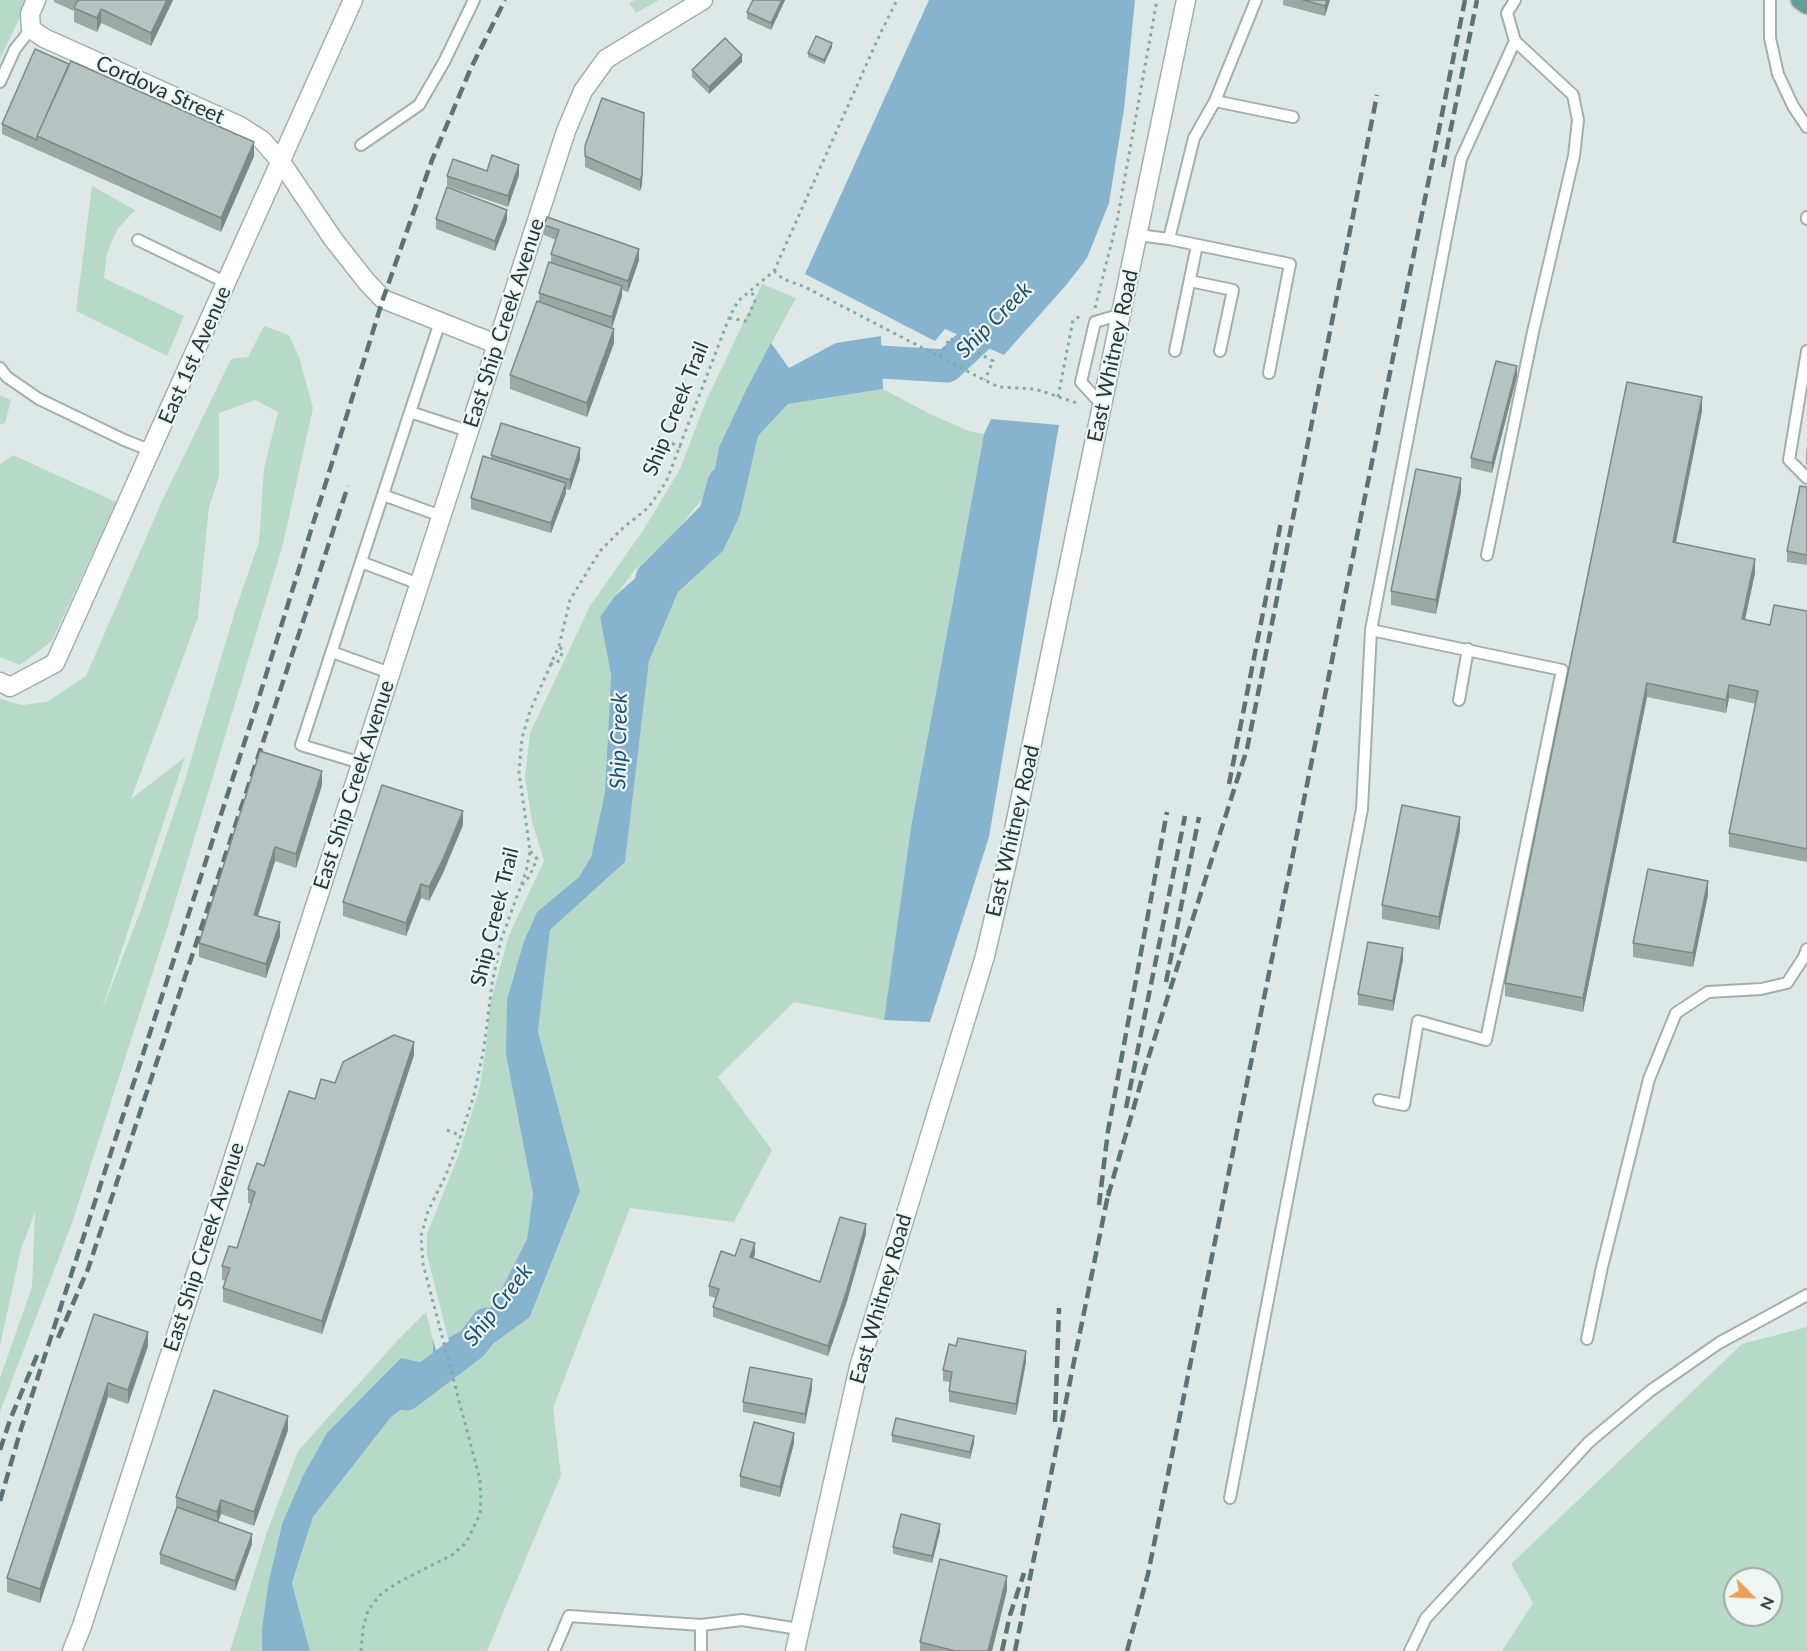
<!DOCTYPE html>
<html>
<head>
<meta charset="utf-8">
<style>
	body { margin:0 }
	#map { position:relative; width:1807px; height:1651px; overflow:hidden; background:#dee9e7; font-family:Lato,sans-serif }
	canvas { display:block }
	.north { position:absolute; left:1723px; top:1567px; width:60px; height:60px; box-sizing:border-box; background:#eef6f4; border:2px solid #9caaa8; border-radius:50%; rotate:114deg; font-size:16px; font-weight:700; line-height:24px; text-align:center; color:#203837 }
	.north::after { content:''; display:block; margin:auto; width:21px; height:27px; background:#ee9e57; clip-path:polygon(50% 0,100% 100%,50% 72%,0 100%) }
</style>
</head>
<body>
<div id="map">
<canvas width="1807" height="1651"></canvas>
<div class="north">N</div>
</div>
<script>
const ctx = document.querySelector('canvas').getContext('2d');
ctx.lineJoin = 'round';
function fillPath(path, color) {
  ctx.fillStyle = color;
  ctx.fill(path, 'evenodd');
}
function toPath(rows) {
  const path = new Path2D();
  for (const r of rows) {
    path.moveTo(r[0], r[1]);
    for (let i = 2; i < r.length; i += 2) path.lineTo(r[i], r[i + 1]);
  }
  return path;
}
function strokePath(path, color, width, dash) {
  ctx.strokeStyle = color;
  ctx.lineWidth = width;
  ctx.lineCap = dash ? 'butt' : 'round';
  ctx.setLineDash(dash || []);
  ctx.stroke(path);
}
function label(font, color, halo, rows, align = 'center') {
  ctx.font = font + ' Lato,sans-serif';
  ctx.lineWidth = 4.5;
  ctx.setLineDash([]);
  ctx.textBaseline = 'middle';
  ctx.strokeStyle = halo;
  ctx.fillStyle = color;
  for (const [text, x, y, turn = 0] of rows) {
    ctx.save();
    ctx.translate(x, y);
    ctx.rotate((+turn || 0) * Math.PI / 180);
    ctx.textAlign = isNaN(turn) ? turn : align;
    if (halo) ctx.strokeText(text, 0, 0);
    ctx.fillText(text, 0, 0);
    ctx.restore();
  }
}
fillPath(toPath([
	[0,0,28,0,0,59],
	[635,0,659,0,636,13,629,3],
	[92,186,135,210,117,230,107,253,104,278,184,316,167,356,76,311],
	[762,284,796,298,746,390,719,447,711,489,674,533,634,571,600,617,611,675,605,792,591,857,579,877,537,912,524,941,507,999,525,1148,533,1194,527,1239,495,1302,477,1322,448,1338,427,1255,427,1234,459,1154,480,1086,486,1047,490,1004,509,935,544,861,532,821,525,777,530,733,590,606,644,529,680,469,706,401],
	[264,326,289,335,299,357,313,408,283,544,170,919,72,1223,0,1412,0,1378,32,1287,35,1212,21,1249,0,1346,0,699,22,705,47,702,86,676,162,501,231,359,248,357],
	[255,400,278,412,264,469,259,542,235,611,184,783,142,907,101,1013,185,757,131,799,198,617,209,507,219,476,219,413],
	[883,389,930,414,969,431,984,434,911,827,884,1020,794,1002,718,1077,772,1150,734,1222,630,1208,553,1408,561,1475,487,1651,310,1651,292,1583,313,1517,391,1417,531,1316,580,1191,538,1031,550,930,625,862,649,661,678,592,723,551,740,515,758,436,788,404],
	[0,395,11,400,5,423,0,425],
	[13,455,116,502,52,641,20,665,0,657,0,464],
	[426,1312,433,1340,434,1355,420,1362,401,1358,385,1375,282,1524,269,1580,262,1628,262,1651,230,1651,267,1532,298,1451,398,1340],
	[1807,1327,1807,1651,1502,1651,1533,1603,1511,1564,1742,1344],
	[1735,1579,1771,1579,1771,1615,1735,1615]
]), '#b7dac8');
fillPath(toPath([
	[929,0,1135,0,1124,109,1109,203,1087,258,1067,284,1004,355,945,329,935,341,805,274],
	[881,336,883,389,788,404,758,436,740,515,723,551,678,592,649,661,625,862,550,930,538,1031,580,1191,530,1317,461,1367,448,1338,477,1322,495,1302,527,1239,533,1194,506,1054,507,999,524,941,537,912,579,877,591,857,605,792,611,675,600,617,615,596,639,575,707,533,711,489,719,447,746,390,771,343,789,368,836,343],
	[991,419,1059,425,989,837,930,1022,884,1020,911,827,984,434],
	[433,1340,445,1378,391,1417,313,1517,292,1583,310,1651,262,1651,262,1628,269,1580,282,1524,303,1476,327,1433,401,1358,420,1362,433,1356]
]), '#86b3ce');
strokePath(toPath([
	[839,370,881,362,947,366,1007,310],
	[652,578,715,515,724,483],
	[406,1394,472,1344,487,1324]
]), '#86b3ce', 33);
const service = toPath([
	[1770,0,1770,38,1778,74,1793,106,1807,127],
	[0,82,15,49,31,29],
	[1215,101,1256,0],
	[361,145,419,105,444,62,474,0],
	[1807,217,1807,219],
	[1138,235,1169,239,1194,138,1215,101,1293,117],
	[1169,239,1290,264,1269,373],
	[138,240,227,283],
	[1190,281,1233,290,1220,351],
	[440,322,410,412,468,431],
	[1175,351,1197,245],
	[1807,351,1789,460,1807,478],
	[0,368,7,377,39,399,124,440,152,451],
	[1103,406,1081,382,1095,322,1122,314],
	[383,495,441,516],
	[1487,555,1533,332,1574,156,1578,120,1573,95,1515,41,1507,13,1515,0],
	[361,562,419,584],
	[1371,630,1562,670,1486,1040,1418,1021,1404,1105,1379,1100],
	[332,652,390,673],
	[1459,700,1468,649],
	[361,763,301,745,410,412],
	[1587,1339,1602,1267,1649,1079,1676,1013,1708,992,1761,989,1787,983,1804,957,1807,949],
	[1230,1498,1362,809,1371,630,1461,159,1515,41],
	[554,1651,569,1616,701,1625,742,1620,799,1629],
	[701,1651,701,1625],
	[1410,1651,1426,1618,1589,1442,1650,1391,1719,1343,1807,1295]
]);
const minor = toPath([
	[36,0,30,14,31,29,44,38,240,126,262,140,281,162,333,239,366,281,383,299,496,344],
	[0,682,10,687,55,663,353,0],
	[72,1651,82,1626,566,131,583,91,606,59,703,0],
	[795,1651,859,1367,985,956,1010,849,1186,0]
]);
const primary = toPath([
	[1800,0,1807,5]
]);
strokePath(service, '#a1b0af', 14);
strokePath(minor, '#a1b0af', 21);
strokePath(primary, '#bcc3c3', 21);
strokePath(toPath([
	[774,271,783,279,805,287,992,384,999,387,1035,389,1080,404],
	[1095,308,1117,221,1157,0],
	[729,318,746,321,755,301,751,289],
	[940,357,950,338,993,361,985,380],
	[1058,397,1073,320,1082,315],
	[658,438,681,447],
	[550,664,557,663,560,658,563,651,559,646],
	[522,885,529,877,537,859,530,851],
	[447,1130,461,1136],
	[361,1651,363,1629,368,1610,381,1594,397,1583,452,1555,466,1543,480,1514,481,1502,480,1480,423,1264,421,1236,428,1211,445,1177,457,1147,474,1095,484,1048,492,984,501,940,526,872,530,851,519,772,522,738,530,711,559,646,570,600,600,551,624,527,648,508,666,482,729,318,738,301,774,271,881,32,897,0]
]), '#7faca8', 3, [3, 4.5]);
strokePath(service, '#fff', 10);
strokePath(minor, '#fff', 18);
strokePath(primary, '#639e9c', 18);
strokePath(toPath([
	[1443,167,1477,0],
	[1229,784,1281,522],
	[1166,982,1199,817],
	[1126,1108,1185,816],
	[1108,1196,1146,1065,1247,749,1377,95],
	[1099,1205,1108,1131,1167,812],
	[58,1338,88,1269,348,486],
	[1055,1422,1059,1308],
	[0,1450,10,1420,38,1353],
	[0,1501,21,1429,256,707,383,299,432,160,471,68,505,0],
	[1002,1651,1010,1615,1024,1573],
	[1015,1651,1109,1190],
	[1127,1651,1148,1574,1465,0]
]), '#5a7473', 4.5, [12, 6]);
fillPath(toPath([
	[54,0,173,0,151,46,101,23,97,32,74,22,74,11,54,2],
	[753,0,785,0,771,30,747,19,747,12],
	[1283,0,1330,0,1325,16,1283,5],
	[832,47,824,64,808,57,808,53],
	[742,62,709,94,692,77,692,70],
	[2,124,254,156,221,232,2,134],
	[644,124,642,185,640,191,585,167,585,146],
	[487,171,519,175,508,207,447,186,447,176],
	[436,219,507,220,495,251,436,229],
	[544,225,639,260,628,292,622,290,622,296,612,328,592,321,614,343,587,417,510,389,510,375,539,302,539,293,551,263,551,254,556,240,544,235],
	[1517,376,1492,473,1471,468,1471,458],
	[1702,411,1676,543,1755,573,1745,620,1770,625,1807,611,1807,862,1729,847,1729,833,1756,704,1729,698,1726,713,1647,697,1583,1012,1505,996,1505,983],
	[1807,446,1807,465,1806,465,1806,451],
	[491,455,580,459,570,490,566,489,566,493,551,533,471,509,471,498,491,458],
	[1807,487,1807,565,1787,562,1787,551],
	[1461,492,1436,614,1391,605,1391,591],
	[322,785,296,868,275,861,258,916,280,936,266,978,199,957,199,943],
	[463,825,443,873,429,901,421,898,406,936,343,916,343,902],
	[1460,830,1439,930,1382,919,1382,905],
	[1708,895,1693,967,1633,957,1633,943],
	[1403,959,1393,1011,1358,1005,1358,994],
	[414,1055,322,1334,223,1302,223,1288,226,1281,222,1280,222,1266,237,1248,251,1204,248,1203,248,1189,264,1166,315,1099,335,1083],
	[866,1234,847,1301,828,1356,713,1317,713,1307,716,1298,709,1296,709,1286,735,1256,755,1254,753,1258,820,1282],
	[94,1314,148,1346,128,1404,108,1397,40,1603,7,1592,7,1578],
	[956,1346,1026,1362,1016,1415,949,1402,949,1391,950,1382,943,1381,943,1370],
	[812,1389,805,1424,743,1412,743,1402],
	[288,1430,254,1526,221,1514,218,1522,252,1544,235,1591,160,1564,160,1554,176,1508,176,1497],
	[892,1435,974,1443,970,1459,892,1442],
	[794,1443,780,1497,740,1487,740,1476],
	[940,1531,932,1563,893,1554,893,1547],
	[1007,1590,992,1651,920,1651,920,1642]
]), '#9ba9a5');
fillPath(toPath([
	[167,0,173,0,151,46,151,33],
	[782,0,785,0,771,30,771,23],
	[1327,0,1330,0,1325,16,1325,6],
	[101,9,101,23,97,32,97,18],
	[832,43,832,47,824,64,824,60],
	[742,55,742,62,709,94,709,87],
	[644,124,642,185,640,191,640,180],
	[254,142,254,156,221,232,221,218],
	[519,165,519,175,508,207,508,196],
	[507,210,507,220,495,251,495,241],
	[639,249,639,260,628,292,628,281],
	[622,286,622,296,612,328,612,317],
	[614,329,614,343,587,417,587,403],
	[1517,366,1517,376,1492,473,1492,463],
	[1702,397,1702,411,1673,556,1673,542],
	[580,448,580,459,570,490,570,480],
	[1461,478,1461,492,1436,614,1436,600],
	[566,483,566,493,551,533,551,523],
	[1755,559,1755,573,1742,633,1742,619],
	[1647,683,1647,697,1583,1012,1583,998],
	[1729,685,1729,698,1726,713,1726,700],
	[322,771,322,785,296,868,296,854],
	[463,811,463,825,443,873,429,901,429,887],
	[1460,817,1460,830,1439,930,1439,917],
	[275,847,275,861,254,928,254,915],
	[1708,881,1708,895,1693,967,1693,953],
	[421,884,421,898,406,936,406,923],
	[280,922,280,936,266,978,266,964],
	[1403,948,1403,959,1393,1011,1393,1001],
	[414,1042,414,1055,322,1334,322,1321],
	[866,1224,866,1234,847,1301,828,1356,828,1346],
	[755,1243,755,1254,750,1268,750,1257],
	[148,1332,148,1346,128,1404,128,1390],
	[1026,1351,1026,1362,1016,1415,1016,1404],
	[812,1379,812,1389,805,1424,805,1414],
	[108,1383,108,1397,40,1603,40,1589],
	[288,1416,288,1430,254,1526,254,1512],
	[794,1433,794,1443,780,1497,780,1487],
	[974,1436,974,1443,970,1459,970,1452],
	[221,1500,221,1514,217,1525,217,1512],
	[940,1524,940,1531,932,1563,932,1556],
	[252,1534,252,1544,235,1591,235,1581],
	[1007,1576,1007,1590,992,1651,988,1651]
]), '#7e8986');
const building = toPath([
	[78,0,167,0,151,33,101,9,97,18,74,8,78,0],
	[753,0,782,0,771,23,747,12,753,0],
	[1303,0,1327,0,1325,6,1303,0],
	[816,36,832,43,824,60,808,53,816,36],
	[725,38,742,55,709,87,692,70,725,38],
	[35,49,69,64,37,136,37,140,2,124,35,49],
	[71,61,254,142,221,218,37,136,71,61],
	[602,98,644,113,642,175,640,180,585,156,585,146,602,98],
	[492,155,519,165,508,196,447,176,453,159,487,171,492,155],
	[447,187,507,210,495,241,436,219,447,187],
	[547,217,639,249,628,281,551,254,559,230,544,225,547,217],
	[549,262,622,286,612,317,539,293,549,262],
	[537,301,614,329,587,403,510,375,537,301],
	[1496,361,1517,366,1492,463,1471,458,1496,361],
	[1627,382,1702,397,1673,542,1755,559,1742,619,1770,625,1774,605,1807,611,1807,849,1729,833,1758,691,1729,685,1726,700,1647,683,1583,998,1505,983,1627,382],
	[501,423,580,448,570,480,491,455,501,423],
	[483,456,566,483,551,523,471,498,483,456],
	[1416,469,1461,478,1436,600,1391,591,1416,469],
	[1800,486,1807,487,1807,555,1787,551,1800,486],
	[260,751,322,771,296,854,275,847,254,915,280,922,266,964,199,943,260,751],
	[382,785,463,811,443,859,429,887,421,884,406,923,343,902,382,785],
	[1402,805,1460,817,1439,917,1382,905,1402,805],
	[1648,869,1708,881,1693,953,1633,943,1648,869],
	[1368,942,1403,948,1393,1001,1358,994,1368,942],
	[394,1035,414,1042,322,1321,223,1288,230,1268,222,1266,229,1246,237,1248,255,1192,248,1189,257,1163,264,1166,289,1091,315,1099,321,1079,335,1083,343,1062,394,1035],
	[840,1217,866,1224,847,1290,828,1346,713,1307,719,1289,709,1286,721,1251,735,1256,741,1239,755,1243,750,1257,820,1282,840,1217],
	[94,1314,148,1332,128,1390,108,1383,40,1589,7,1578,94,1314],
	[958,1338,1026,1351,1016,1404,949,1391,952,1372,943,1370,949,1344,956,1346,958,1338],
	[750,1367,812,1379,805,1414,743,1402,750,1367],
	[214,1390,288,1416,254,1512,221,1500,217,1512,176,1497,214,1390],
	[896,1418,974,1436,970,1452,892,1435,896,1418],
	[754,1422,794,1433,780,1487,740,1476,754,1422],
	[177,1507,252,1534,235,1581,160,1554,177,1507],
	[901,1514,940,1524,932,1556,893,1547,901,1514],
	[940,1559,1007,1576,988,1651,955,1651,920,1642,940,1559]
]);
fillPath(building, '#b4c4c0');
strokePath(building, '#7e8986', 1.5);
label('21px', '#203837', '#eef6f4', [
	["Cordova Street",160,90,24],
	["East Ship Creek Avenue",504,323,-72],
	["East 1st Avenue",195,355,-66],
	["East Whitney Road",1113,356,-78],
	["Ship Creek Trail",676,409,-68],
	["East Ship Creek Avenue",354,785,-72],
	["East Whitney Road",1013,831,-77],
	["Ship Creek Trail",495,917,-76],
	["East Ship Creek Avenue",204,1247,-72],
	["East Whitney Road",881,1299,-74]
]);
label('italic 22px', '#1c5072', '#eef6f4', [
	["Ship Creek",994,320,-45],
	["Ship Creek",619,741,-89],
	["Ship Creek",498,1305,-52]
]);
</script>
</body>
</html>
